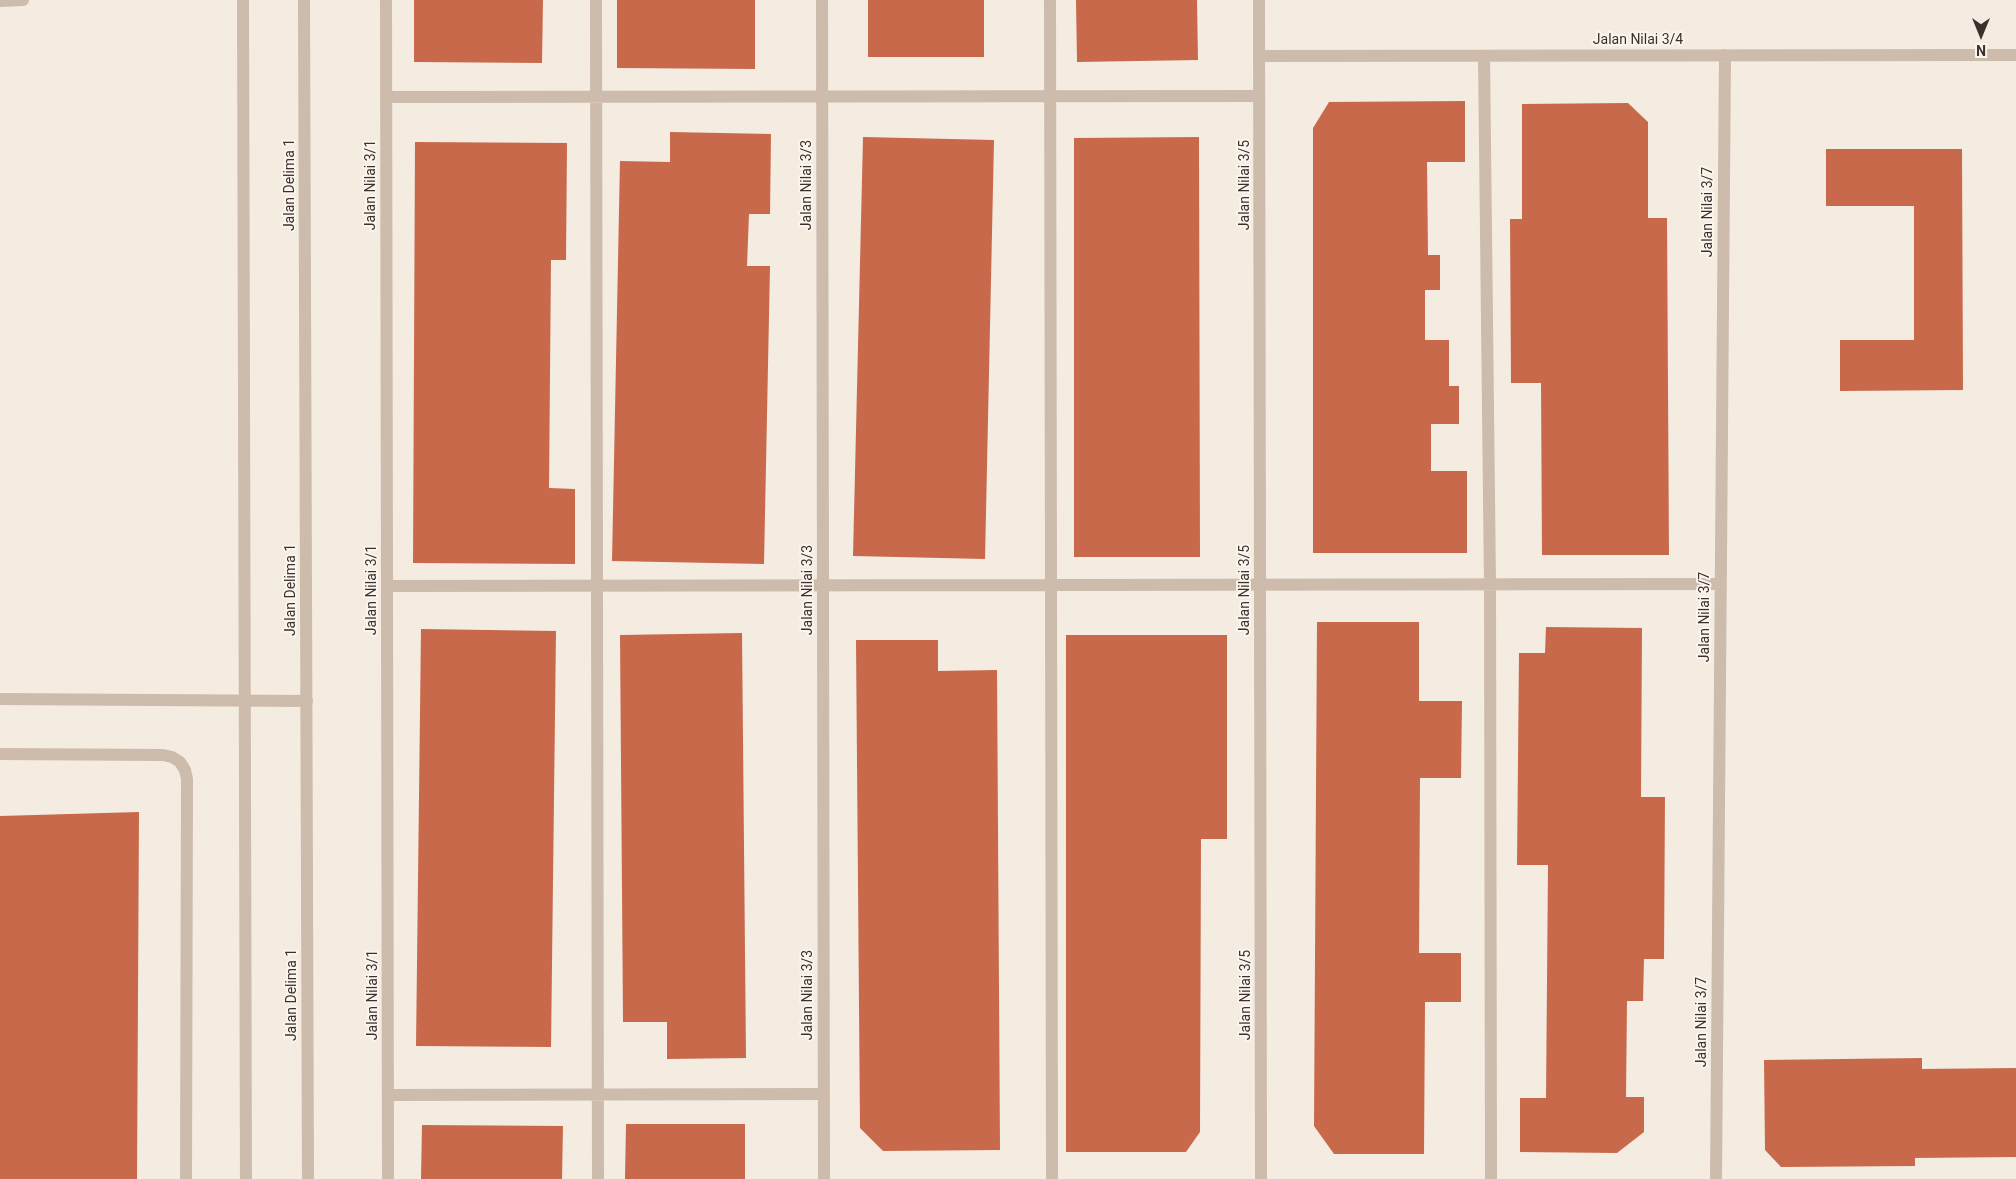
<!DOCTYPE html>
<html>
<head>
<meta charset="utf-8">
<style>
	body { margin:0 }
	#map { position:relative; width:2016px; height:1179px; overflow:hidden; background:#f4ebe1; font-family:Roboto,sans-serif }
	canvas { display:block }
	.north { position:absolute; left:1956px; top:10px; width:50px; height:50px; -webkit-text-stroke:4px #fbf5ee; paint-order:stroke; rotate:180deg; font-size:14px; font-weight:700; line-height:20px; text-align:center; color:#3b302b }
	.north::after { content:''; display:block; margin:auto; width:18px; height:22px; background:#3b302b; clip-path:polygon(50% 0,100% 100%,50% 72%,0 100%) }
</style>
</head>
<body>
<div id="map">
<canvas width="2016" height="1179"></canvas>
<div class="north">N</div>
</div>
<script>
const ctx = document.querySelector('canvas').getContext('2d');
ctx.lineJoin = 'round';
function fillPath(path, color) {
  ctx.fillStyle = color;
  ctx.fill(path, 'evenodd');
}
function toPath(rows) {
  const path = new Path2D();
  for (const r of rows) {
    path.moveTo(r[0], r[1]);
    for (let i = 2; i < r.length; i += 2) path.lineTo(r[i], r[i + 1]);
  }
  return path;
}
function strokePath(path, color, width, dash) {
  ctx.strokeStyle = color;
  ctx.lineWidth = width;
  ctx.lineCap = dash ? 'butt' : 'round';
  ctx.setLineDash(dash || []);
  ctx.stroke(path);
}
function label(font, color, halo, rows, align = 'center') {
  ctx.font = font + ' Roboto,sans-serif';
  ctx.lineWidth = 4;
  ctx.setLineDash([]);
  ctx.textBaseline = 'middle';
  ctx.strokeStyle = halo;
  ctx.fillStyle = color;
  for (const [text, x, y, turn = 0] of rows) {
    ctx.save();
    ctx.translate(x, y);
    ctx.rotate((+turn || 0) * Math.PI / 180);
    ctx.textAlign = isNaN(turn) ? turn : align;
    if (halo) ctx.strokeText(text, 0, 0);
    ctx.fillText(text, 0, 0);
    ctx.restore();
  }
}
fillPath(toPath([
	[414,0,543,0,542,63,414,62],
	[617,0,755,0,755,69,617,68],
	[868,0,984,0,984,57,868,57],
	[1076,0,1197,0,1198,60,1077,62],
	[1465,101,1465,162,1427,162,1428,255,1440,255,1440,290,1425,290,1425,340,1449,340,1449,386,1459,386,1459,424,1431,424,1431,471,1467,471,1467,553,1313,553,1313,128,1329,102],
	[1628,103,1648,122,1648,218,1667,218,1669,555,1542,555,1541,383,1511,383,1510,219,1522,219,1522,104],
	[670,132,771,134,770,214,749,214,747,266,770,266,764,564,612,561,620,161,670,162],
	[863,137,994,140,985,559,853,556],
	[1199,137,1200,557,1074,557,1074,138],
	[415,142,567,143,566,260,551,260,549,488,575,489,575,564,413,563],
	[1826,149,1962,149,1963,390,1840,391,1840,340,1914,340,1914,206,1826,206],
	[1317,622,1419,622,1419,701,1462,701,1461,778,1420,778,1419,953,1461,953,1461,1002,1425,1002,1424,1154,1334,1154,1314,1126],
	[1546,627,1642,628,1641,797,1665,797,1664,959,1644,959,1643,1001,1627,1001,1626,1097,1644,1097,1644,1132,1617,1153,1520,1152,1520,1098,1546,1098,1548,865,1517,865,1519,653,1545,653],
	[421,629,556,631,551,1047,416,1046],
	[742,633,746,1058,667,1059,667,1022,623,1022,620,635],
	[1066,635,1227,635,1227,839,1201,839,1200,1132,1186,1152,1066,1152],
	[856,640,938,640,938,671,997,670,1000,1150,883,1151,860,1128],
	[139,812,137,1179,0,1179,0,816],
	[1922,1058,1922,1069,2016,1068,2016,1157,1915,1158,1915,1166,1781,1167,1765,1150,1764,1060],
	[626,1124,745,1124,745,1179,625,1179],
	[422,1125,563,1126,562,1179,421,1179]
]), '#c8694b');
strokePath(toPath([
	[596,0,598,1179],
	[1050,0,1052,1179],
	[0,1,23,0],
	[1484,56,1490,585,1491,1179],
	[386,97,1259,96],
	[387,586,1720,584],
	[0,699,307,701],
	[0,754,163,755,172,757,180,762,185,770,187,779,186,1179],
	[388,1095,823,1094]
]), '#cdbbac', 12);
strokePath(toPath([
	[386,0,388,1179],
	[822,0,824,1179],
	[1259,0,1261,1179],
	[1259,56,2016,55],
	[1716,1179,1725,55]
]), '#cdbbac', 12);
strokePath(toPath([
	[243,0,246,1179],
	[304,0,308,1179]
]), '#cdbbac', 12);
label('14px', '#3b302b', '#fbf5ee', [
	["Jalan Nilai 3/4",1638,40],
	["Jalan Delima 1",290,185,-90],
	["Jalan Nilai 3/1",371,185,-90],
	["Jalan Nilai 3/3",807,185,-90],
	["Jalan Nilai 3/5",1245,185,-90],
	["Jalan Nilai 3/7",1708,212,-90],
	["Jalan Delima 1",291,590,-90],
	["Jalan Nilai 3/1",372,590,-90],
	["Jalan Nilai 3/3",808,590,-90],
	["Jalan Nilai 3/5",1245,590,-90],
	["Jalan Nilai 3/7",1705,617,-90],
	["Jalan Delima 1",292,995,-90],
	["Jalan Nilai 3/1",373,995,-90],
	["Jalan Nilai 3/3",808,995,-90],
	["Jalan Nilai 3/5",1246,995,-90],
	["Jalan Nilai 3/7",1702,1022,-90]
]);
</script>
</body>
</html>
